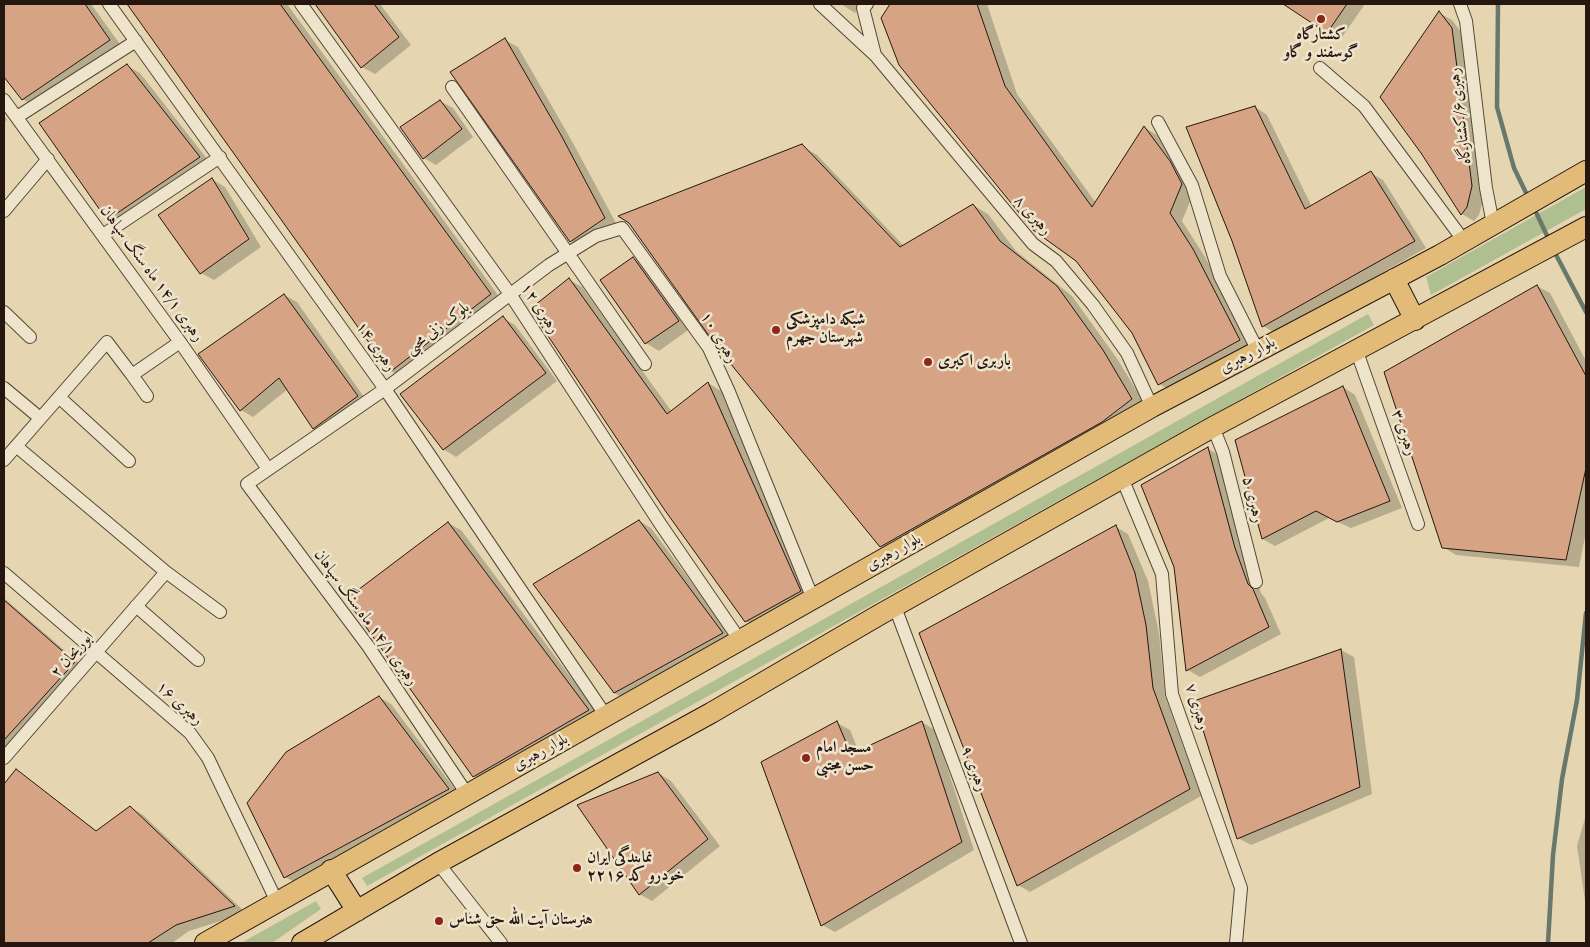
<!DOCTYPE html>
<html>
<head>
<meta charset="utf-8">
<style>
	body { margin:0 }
	#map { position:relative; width:1590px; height:947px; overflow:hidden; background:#e5d6b1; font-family:"IM FELL Double Pica",serif }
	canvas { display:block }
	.frame { position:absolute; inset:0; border:5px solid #251710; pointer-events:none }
</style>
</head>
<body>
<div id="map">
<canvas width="1590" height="947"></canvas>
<div class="frame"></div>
</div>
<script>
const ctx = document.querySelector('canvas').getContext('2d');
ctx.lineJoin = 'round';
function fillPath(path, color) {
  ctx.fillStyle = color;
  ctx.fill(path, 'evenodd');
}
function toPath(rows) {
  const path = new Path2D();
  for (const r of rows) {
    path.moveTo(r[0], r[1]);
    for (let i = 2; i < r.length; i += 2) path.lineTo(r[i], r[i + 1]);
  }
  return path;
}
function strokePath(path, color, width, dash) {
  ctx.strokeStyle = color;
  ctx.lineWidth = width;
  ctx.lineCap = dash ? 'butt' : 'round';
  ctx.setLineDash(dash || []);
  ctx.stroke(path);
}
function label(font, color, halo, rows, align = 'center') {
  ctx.font = font + ' "IM FELL Double Pica",Amiri,serif';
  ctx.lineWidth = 5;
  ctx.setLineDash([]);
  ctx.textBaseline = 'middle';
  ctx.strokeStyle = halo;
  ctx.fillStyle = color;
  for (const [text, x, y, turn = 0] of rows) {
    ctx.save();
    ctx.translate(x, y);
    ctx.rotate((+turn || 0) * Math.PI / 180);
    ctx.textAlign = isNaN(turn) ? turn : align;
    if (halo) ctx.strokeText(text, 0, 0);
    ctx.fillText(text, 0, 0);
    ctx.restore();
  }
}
fillPath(toPath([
	[1586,187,1586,209,1431,295,1426,277],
	[1368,314,1374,325,367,886,362,878],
	[316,901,321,909,272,943,241,943]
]), '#afbf8f');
fillPath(toPath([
	[4,4,91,4,122,47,35,106,22,99,4,75],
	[129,4,287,4,503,302,403,378,391,371],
	[317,4,380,4,411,45,375,74,362,67],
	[841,4,862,4,855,13],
	[892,4,987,4,1017,94,1096,203,1145,128,1157,135,1182,169,1194,192,1182,221,1205,257,1252,347,1172,391,1159,384,1133,332,883,18],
	[1286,4,1365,4,1340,40],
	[1439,13,1452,20,1464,36,1485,193,1479,215,1474,221,1462,214,1422,152],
	[505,40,518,47,573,143,617,225,584,249,571,241,451,73],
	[127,66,140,73,211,164,121,226,108,219],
	[440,101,453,108,473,137,436,165,424,158],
	[1255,107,1267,115,1312,207,1371,173,1383,180,1426,248,1275,333,1263,326],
	[4,115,7,120,4,122],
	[801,146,817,155,904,246,973,205,988,214,1016,251,1072,296,1118,360,1147,408,896,555,881,546],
	[212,179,225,187,261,247,214,280,201,273],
	[633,258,646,266,691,328,659,351,646,343,602,280],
	[569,280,582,287,672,412,708,383,721,391,813,599,758,628,746,621],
	[1537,286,1550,293,1586,361,1586,532,1579,567,1456,555,1443,547],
	[284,295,297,302,369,404,327,435,314,428,288,389,253,417,241,410],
	[503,318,515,325,557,381,456,457,443,449],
	[1343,387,1355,395,1402,508,1351,528,1329,518,1275,546,1263,539,1237,441],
	[1208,449,1221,456,1248,556,1261,593,1265,598,1281,634,1200,677,1188,670,1176,566],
	[639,521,651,528,735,641,627,700,614,693],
	[448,523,461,530,601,718,487,784,474,777,348,599],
	[1116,527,1128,534,1148,581,1159,633,1165,696,1201,796,1030,892,1018,885],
	[4,598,86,669,4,761],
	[1341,650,1354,657,1372,794,1251,845,1238,838],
	[379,697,391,704,460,796,298,884,285,877],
	[922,722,935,730,974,850,835,932,822,925,837,723,850,730,859,752],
	[16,770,97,832,130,807,143,815,246,913,189,931,172,943,4,943,4,785],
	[658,773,671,781,720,846,652,901,639,894],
	[1586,815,1586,907,1577,846]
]), '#0003');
strokePath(toPath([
	[1498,4,1497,107,1514,168,1529,199],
	[1534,208,1550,242],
	[1554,251,1586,312],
	[1548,943,1553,855,1562,779,1577,700,1586,613]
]), '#69786c', 4.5);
const building = toPath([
	[4,4,85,4,110,40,22,100,4,77,4,4],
	[127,4,280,4,491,294,390,372,127,4],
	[315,4,374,4,399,37,361,68,315,4],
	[890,4,977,4,1005,86,1092,207,1144,126,1170,161,1182,184,1170,213,1193,249,1240,340,1158,385,1132,333,1076,261,1033,230,899,65,881,18,890,4],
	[1283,4,1347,4,1327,33,1283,4],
	[1439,11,1452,28,1472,186,1467,207,1461,215,1421,153,1380,97,1439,11],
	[505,38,561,135,605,218,570,242,450,72,505,38],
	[127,64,200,157,107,220,39,123,127,64],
	[440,100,462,129,423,159,400,127,440,100],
	[1255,106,1305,209,1371,171,1415,241,1262,327,1232,241,1186,127,1255,106],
	[802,144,900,247,973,204,1000,241,1057,286,1103,350,1132,399,1102,422,880,547,717,347,629,223,618,216,802,144],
	[212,178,249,239,200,274,158,215,212,178],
	[633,257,679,321,645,344,600,280,633,257],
	[569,278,667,414,708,382,801,591,745,622,664,509,530,309,569,278],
	[1537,285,1586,376,1586,468,1566,560,1442,548,1384,372,1537,285],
	[284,294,358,396,313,429,279,378,240,411,198,354,284,294],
	[503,316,546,373,443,450,400,394,503,316],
	[1343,386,1390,501,1337,522,1316,511,1262,539,1235,440,1343,386],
	[1208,447,1235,548,1248,584,1253,589,1269,627,1186,671,1174,567,1141,485,1208,447],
	[639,520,723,633,614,693,533,584,639,520],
	[448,522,589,710,473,777,346,599,448,522],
	[1116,525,1135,573,1146,625,1153,688,1190,789,1017,886,919,633,1116,525],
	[4,600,75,662,4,740,4,600],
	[1341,649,1360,787,1237,839,1194,701,1341,649],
	[379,696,449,789,284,878,247,803,286,752,379,696],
	[837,721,851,754,922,721,962,842,821,926,761,762,837,721],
	[16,769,96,831,130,806,235,906,176,925,148,943,4,943,4,784,16,769],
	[658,772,708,839,639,895,577,805,658,772]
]);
fillPath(building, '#d6a385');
strokePath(building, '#251710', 1);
const street = toPath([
	[109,4,385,389,606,716],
	[301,4,510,294,661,525,739,639],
	[820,4,875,55,1033,244,1056,261,1093,305,1127,353,1152,407],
	[867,4,863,8,875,55],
	[1460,4,1466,21,1486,188,1493,224],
	[1320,68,1364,106,1464,241],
	[452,87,645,364],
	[4,100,180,342,268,469],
	[17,117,136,41],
	[1158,122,1192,185,1220,276,1258,351],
	[4,211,48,159],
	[103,235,220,157],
	[4,312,30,337],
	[1357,352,1418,524],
	[132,375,147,396],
	[4,388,40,418],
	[59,397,129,461],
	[1213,427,1223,452,1256,582],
	[16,446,166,572,220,612],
	[4,460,107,342,132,375,180,342],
	[1122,478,1162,574,1172,694,1241,888,1236,943],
	[4,573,190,733,208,758,277,902],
	[136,606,198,660],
	[895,607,1021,943],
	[4,758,166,572],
	[467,794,368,646,247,484,385,389,549,265,596,236,622,228,709,348,729,392,813,599],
	[438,863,501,943]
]);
const primary = toPath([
	[1394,279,1415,320],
	[331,870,357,911],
	[205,943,1152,407,1440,255,1586,171],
	[302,943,438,863,711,713,879,615,1213,427,1586,227]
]);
strokePath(street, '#554738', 14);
strokePath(primary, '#251710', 22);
strokePath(street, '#eee4cc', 12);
strokePath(primary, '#e2bb78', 20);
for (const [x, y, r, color] of [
	[1321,19,5,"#8f2418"],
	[776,330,5,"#8f2418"],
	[928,362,5,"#8f2418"],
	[806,758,5,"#8f2418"],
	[577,868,5,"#8f2418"],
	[439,921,5,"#8f2418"]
]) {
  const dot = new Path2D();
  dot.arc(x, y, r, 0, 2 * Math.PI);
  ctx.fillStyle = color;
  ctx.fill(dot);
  strokePath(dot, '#eee4cc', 2);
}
label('bold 16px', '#251710', '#eee4cc', [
	["کشتارگاه",1321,36,"center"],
	["گوسفند و گاو",1321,54,"center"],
	["شبکه دامپزشکی",786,321],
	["شهرستان جهرم",786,339],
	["باربری اکبری",938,362],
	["مسجد امام",816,749],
	["حسن مجتبی",816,767],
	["نمایندگی ایران",587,859],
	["خودرو کد ۲۲۱۶",587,877],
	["هنرستان آیت الله حق شناس",449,921]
], 'left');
label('16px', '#251710', '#eee4cc', [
	["رهبری۶/کشتارگاه",1461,116,-97],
	["رهبری ۸",1032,216,48],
	["رهبری ۱۴/۱ ماه سنگ سپاهان",151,274,54],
	["رهبری ۱۲",539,309,57],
	["بلوک زنی محبی",438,329,-37],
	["رهبری ۱۰",718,338,59],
	["رهبری ۱۴",375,347,55],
	["بلوار رهبری",1248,356,-28],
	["رهبری ۳",1403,433,71],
	["رهبری ۵",1252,500,76],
	["بلوار رهبری",894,553,-29],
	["رهبری ۱۴/۱ ماه سنگ سپاهان",365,618,54],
	["ابوریحان ۲",73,655,-49],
	["رهبری ۱۶",179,704,42],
	["رهبری ۷",1196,707,73],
	["بلوار رهبری",541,753,-29],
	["رهبری ۹",973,769,69]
]);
</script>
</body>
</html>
